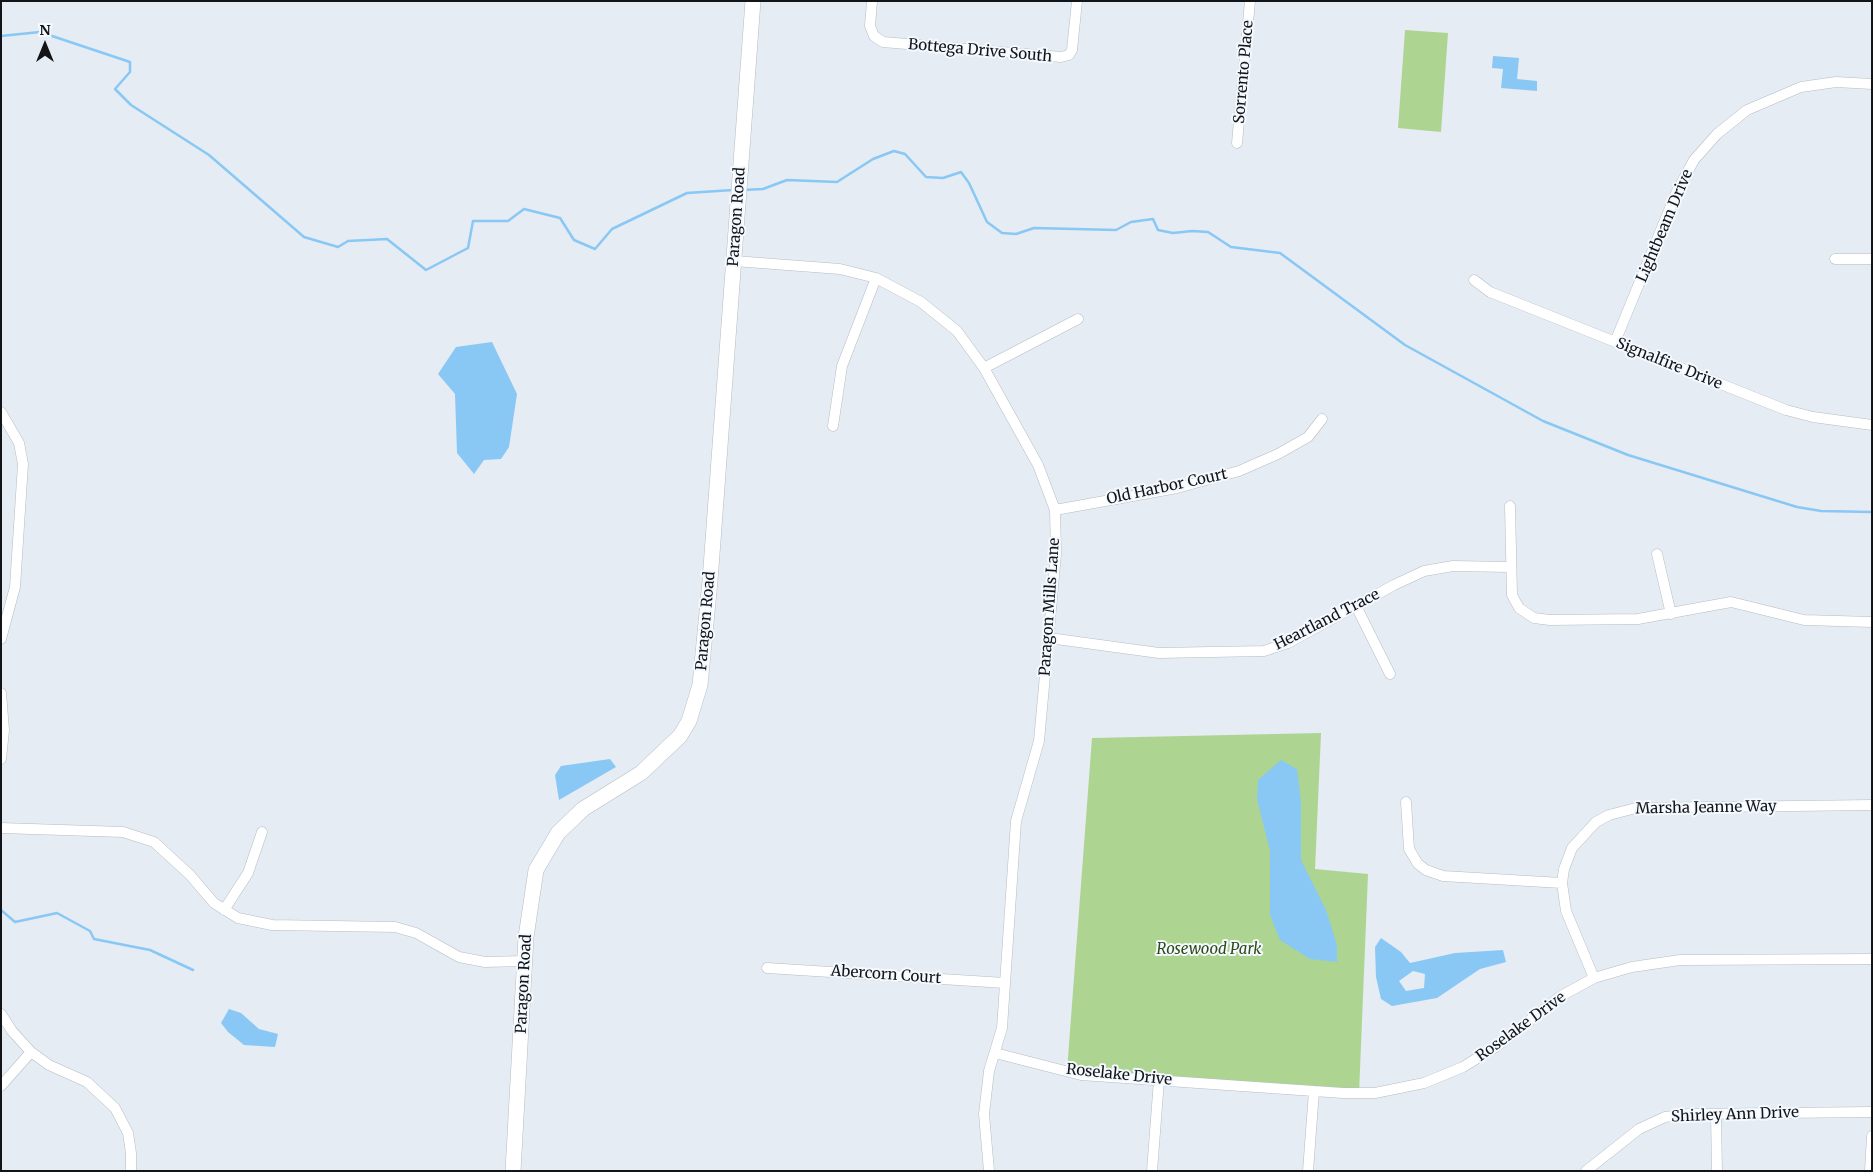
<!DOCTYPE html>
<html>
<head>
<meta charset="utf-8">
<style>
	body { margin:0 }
	#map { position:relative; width:1873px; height:1172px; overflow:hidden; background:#e5ecf3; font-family:Merriweather,serif }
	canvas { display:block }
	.frame { position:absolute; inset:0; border:2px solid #121417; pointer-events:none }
	.north { position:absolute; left:20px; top:20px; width:50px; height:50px; -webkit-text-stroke:4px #f4f9ff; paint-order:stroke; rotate:0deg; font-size:14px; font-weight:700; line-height:20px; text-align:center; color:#121417 }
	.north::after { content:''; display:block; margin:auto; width:18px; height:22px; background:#121417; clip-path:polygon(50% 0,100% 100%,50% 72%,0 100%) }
</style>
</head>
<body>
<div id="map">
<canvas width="1873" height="1172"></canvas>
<div class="frame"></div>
<div class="north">N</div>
</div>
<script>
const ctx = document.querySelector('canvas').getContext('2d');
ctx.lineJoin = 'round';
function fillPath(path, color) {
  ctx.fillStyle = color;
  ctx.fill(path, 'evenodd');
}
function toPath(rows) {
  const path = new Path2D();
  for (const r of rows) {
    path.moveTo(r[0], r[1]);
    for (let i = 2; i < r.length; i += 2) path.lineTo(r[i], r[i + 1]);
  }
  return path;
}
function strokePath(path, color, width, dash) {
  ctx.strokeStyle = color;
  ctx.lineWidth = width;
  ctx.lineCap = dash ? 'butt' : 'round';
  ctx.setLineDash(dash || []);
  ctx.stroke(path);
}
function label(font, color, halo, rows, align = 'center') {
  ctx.font = font + ' Merriweather,serif';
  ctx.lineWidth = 4;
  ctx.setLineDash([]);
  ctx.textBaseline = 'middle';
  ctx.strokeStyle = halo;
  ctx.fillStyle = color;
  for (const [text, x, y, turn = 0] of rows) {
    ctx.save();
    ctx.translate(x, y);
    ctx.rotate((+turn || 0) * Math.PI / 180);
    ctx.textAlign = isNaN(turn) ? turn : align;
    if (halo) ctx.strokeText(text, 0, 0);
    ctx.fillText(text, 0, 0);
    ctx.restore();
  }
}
fillPath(toPath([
	[1405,30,1448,33,1441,132,1398,128],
	[1321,733,1315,869,1368,874,1359,1094,1067,1071,1092,738]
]), '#add591');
fillPath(toPath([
	[1493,56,1519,58,1517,79,1537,81,1537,91,1501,88,1503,69,1492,68],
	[492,342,517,394,509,447,501,459,484,460,474,474,457,453,455,394,438,374,456,347],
	[610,759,616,767,559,800,555,775,561,766],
	[1281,760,1297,769,1301,801,1301,860,1326,910,1337,945,1337,962,1310,959,1280,940,1270,915,1270,851,1257,799,1258,780],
	[1381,938,1401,952,1410,963,1455,953,1503,950,1506,962,1480,969,1437,998,1392,1006,1381,999,1376,977,1375,947],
	[1413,971,1425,974,1424,988,1406,991,1399,981],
	[229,1009,241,1013,259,1029,278,1034,275,1047,244,1045,228,1032,221,1023]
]), '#89c8f4');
strokePath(toPath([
	[1,36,40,32,130,62,130,72,115,89,131,105,209,155,304,237,338,247,348,241,387,239,426,270,468,248,473,221,508,221,524,209,560,218,574,240,595,249,612,229,687,193,733,190],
	[743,190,763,189,787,180,837,182,873,159,894,151,905,154,926,177,943,178,961,172,969,183,987,222,1002,233,1016,234,1034,228,1116,230,1131,222,1153,219,1158,230,1173,233,1192,231,1208,232,1231,247,1280,253,1405,345,1543,421,1628,455,1797,507,1821,511,1872,512],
	[1,910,15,922,57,913,90,931,94,939,150,950,193,970]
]), '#89c8f4', 2.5);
const street = toPath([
	[872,1,870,26,874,36,883,42,1061,57,1069,55,1072,50,1077,1],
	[1237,143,1250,1],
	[1835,259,1872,259],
	[734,261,840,269,876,278,921,302,957,331,984,368,1038,465,1055,510,1056,554,1039,741,1016,821,1002,1028,989,1071,984,1114,989,1171],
	[1474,280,1490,292,1786,410,1813,417,1872,425],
	[1615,342,1677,191,1694,160,1717,134,1747,110,1801,87,1836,82,1872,84],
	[984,368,1078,319],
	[1,412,19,443,23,464,15,587,1,639],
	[833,426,842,366,876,278],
	[1510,506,1512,595,1519,608,1534,618,1550,620,1638,619,1731,602,1804,620,1872,622],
	[1055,510,1177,488,1239,471,1278,454,1308,437,1322,419],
	[1657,554,1671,614],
	[1356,606,1390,674],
	[1049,638,1159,653,1264,651,1288,643,1394,585,1424,571,1453,566,1510,567],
	[1,693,4,730,1,759],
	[1406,802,1409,849,1418,864,1426,870,1443,876,1562,883],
	[1,828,123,832,154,842,190,875,214,903,238,918,272,925,395,927,416,933,459,957,485,962,524,961],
	[224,910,248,873,262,832],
	[767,968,1005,983],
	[1594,978,1566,911,1562,883,1564,869,1572,848,1596,822,1609,815,1636,808,1872,805],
	[1,1014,12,1031,31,1052,49,1065,87,1082,115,1108,128,1133,131,1153,131,1171],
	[995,1053,1081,1075,1343,1093,1375,1093,1424,1083,1463,1067,1497,1046,1561,996,1594,978,1632,967,1680,960,1872,959],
	[1,1086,31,1052],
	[1716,1114,1717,1171],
	[1152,1171,1159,1080],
	[1308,1171,1314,1091],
	[1586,1171,1639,1129,1665,1117,1689,1114,1872,1112],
	[1870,1171,1872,1136]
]);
const secondary = toPath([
	[513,1171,526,937,536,870,558,833,583,809,641,773,680,736,689,721,700,685,710,581,753,1]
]);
strokePath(street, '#b6bcc2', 11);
strokePath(secondary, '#b6bcc2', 16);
strokePath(street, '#fff', 10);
strokePath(secondary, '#fff', 15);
label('15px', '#121417', '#f4f9ff', [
	["Bottega Drive South",980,51,5],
	["Sorrento Place",1244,72,-85],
	["Paragon Road",737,217,-86],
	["Lightbeam Drive",1665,226,-67],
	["Signalfire Drive",1669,364,22],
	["Old Harbor Court",1167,487,-12],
	["Paragon Mills Lane",1050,607,-86],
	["Heartland Trace",1327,620,-27],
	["Paragon Road",706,621,-85],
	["Marsha Jeanne Way",1706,808,-1],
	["Abercorn Court",886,975,4],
	["Paragon Road",524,984,-87],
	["Roselake Drive",1521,1027,-36],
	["Roselake Drive",1119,1075,6],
	["Shirley Ann Drive",1735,1115,-2]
]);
label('italic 15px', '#2d4914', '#f4f9ff', [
	["Rosewood Park",1209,950]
]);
</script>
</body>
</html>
